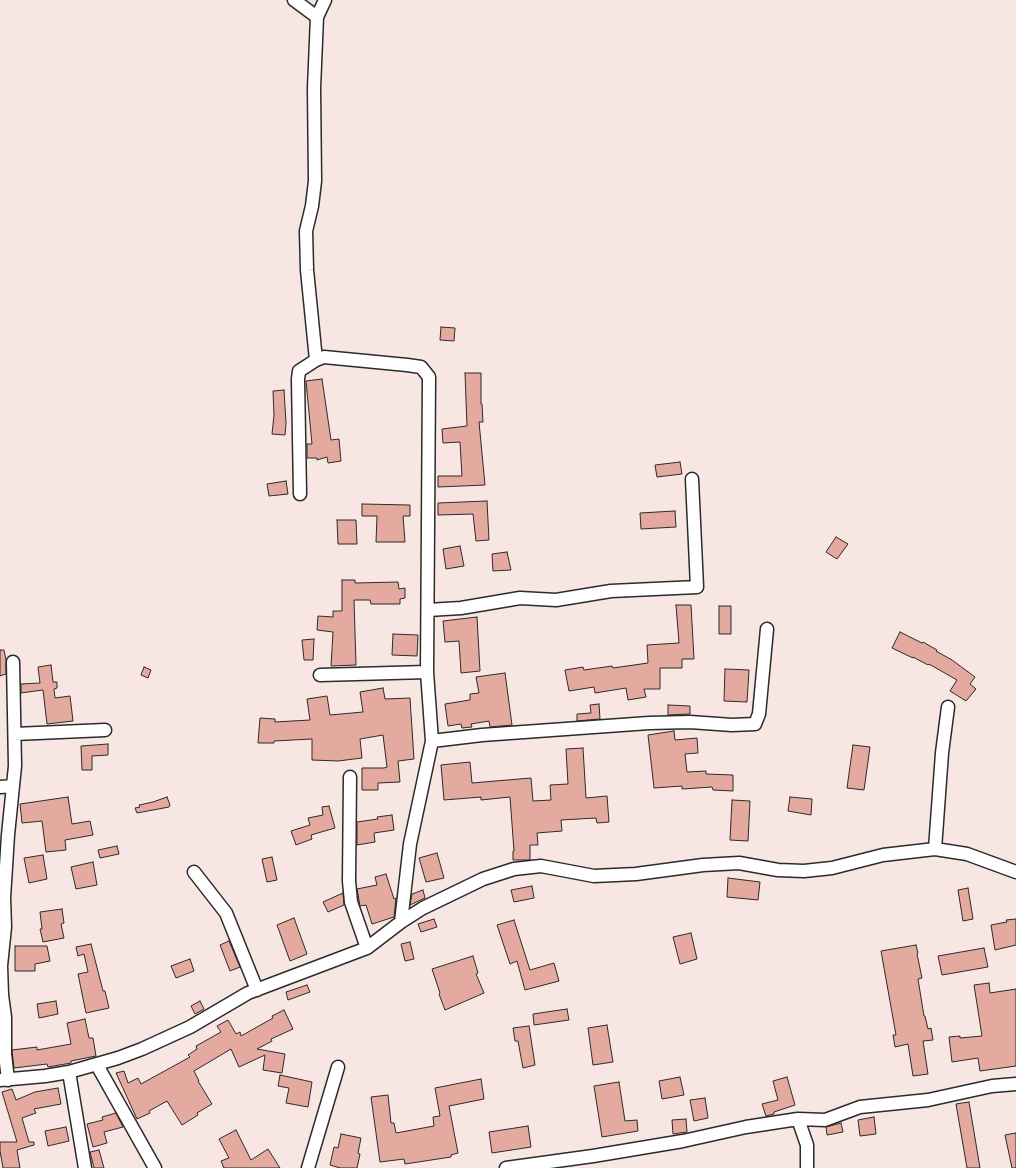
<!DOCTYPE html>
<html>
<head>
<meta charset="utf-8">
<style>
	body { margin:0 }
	canvas { display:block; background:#f7e6e2 }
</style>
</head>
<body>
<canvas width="1016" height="1168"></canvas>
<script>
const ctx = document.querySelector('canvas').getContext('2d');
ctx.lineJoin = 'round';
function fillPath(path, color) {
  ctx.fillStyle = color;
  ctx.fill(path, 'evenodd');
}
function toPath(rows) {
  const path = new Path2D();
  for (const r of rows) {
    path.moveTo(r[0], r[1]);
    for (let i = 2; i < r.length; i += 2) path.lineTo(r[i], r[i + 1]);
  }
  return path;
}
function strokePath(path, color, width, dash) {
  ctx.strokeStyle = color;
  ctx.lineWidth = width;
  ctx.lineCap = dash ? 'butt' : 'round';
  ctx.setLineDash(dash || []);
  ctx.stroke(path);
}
const building = toPath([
	[441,327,455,328,454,341,440,340,441,327],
	[465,373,481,373,481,404,482,404,483,422,479,422,485,485,438,487,438,476,462,476,460,442,443,443,442,429,467,426,465,373],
	[322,379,331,440,339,439,341,461,328,463,327,457,317,460,317,458,307,458,307,444,312,444,306,381,322,379],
	[284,390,286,423,285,435,272,434,274,415,273,391,284,390],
	[680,462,682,474,657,477,655,465,680,462],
	[286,481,288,494,269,496,267,484,286,481],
	[487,501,489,540,476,541,473,514,438,515,438,503,487,501],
	[362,504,410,505,410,516,403,516,405,542,376,542,377,516,362,516,362,504],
	[675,511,676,527,641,529,640,513,675,511],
	[337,520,356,520,357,544,338,544,337,520],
	[836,537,848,544,837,559,826,552,836,537],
	[460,546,464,566,446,569,443,549,460,546],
	[507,552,511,570,493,571,492,554,507,552],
	[342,580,355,580,355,583,398,582,399,589,405,588,405,598,400,599,400,604,371,604,370,600,354,600,356,665,331,666,333,632,317,630,318,616,333,617,333,611,342,611,342,580],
	[676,605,691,605,694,659,682,659,682,668,660,668,660,689,644,689,646,697,628,700,626,688,595,693,594,687,569,691,565,670,583,667,584,670,612,666,613,668,648,663,647,645,679,643,676,605],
	[719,606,731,606,731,634,719,634,719,606],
	[477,617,480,671,461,673,459,641,445,642,443,621,477,617],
	[900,632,922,643,923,642,937,650,936,651,952,660,975,677,970,684,976,689,966,701,950,691,957,680,929,664,928,665,913,657,913,658,892,648,900,632],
	[393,634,418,635,417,656,392,655,393,634],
	[314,639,313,660,304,660,302,640,314,639],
	[0,650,4,650,6,660,6,674,0,676,0,650],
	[51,665,53,682,57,682,57,688,54,689,55,698,70,696,73,721,47,724,43,690,21,693,21,684,40,683,38,667,51,665],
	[144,667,151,670,148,678,141,675,144,667],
	[725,669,749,670,747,702,724,701,725,669],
	[505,673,512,725,490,727,489,721,471,724,472,727,462,728,461,724,448,726,445,704,470,700,470,694,479,693,476,677,505,673],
	[383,688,385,699,410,698,414,759,398,761,400,782,378,783,378,790,362,790,362,768,384,768,387,767,383,735,360,739,362,758,338,761,312,760,312,739,274,741,274,743,258,743,260,718,275,719,275,722,310,720,307,699,327,696,330,715,363,712,360,692,383,688],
	[599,704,600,719,577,721,577,714,591,713,590,705,599,704],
	[668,705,690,706,690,714,668,715,668,705],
	[674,731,675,740,697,738,698,753,685,754,687,772,706,771,706,774,733,775,733,791,713,790,712,787,682,789,682,786,654,788,648,735,674,731],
	[108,744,108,755,92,756,92,770,82,770,81,746,108,744],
	[853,745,870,747,864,790,847,788,853,745],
	[583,748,586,798,607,796,609,822,597,823,596,818,561,820,562,831,537,833,538,845,530,845,530,860,513,860,513,851,514,851,510,797,481,800,481,797,444,800,441,765,470,762,472,783,531,778,533,801,551,800,550,785,568,784,566,749,583,748],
	[68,797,72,824,90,821,93,835,65,840,66,850,46,852,42,821,22,823,20,804,68,797],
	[167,797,170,805,169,807,137,813,135,808,140,807,139,805,153,802,167,797],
	[790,797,812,799,811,815,788,811,790,797],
	[732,800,750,801,748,841,730,840,732,800],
	[329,806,335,828,311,835,312,839,296,845,291,831,310,825,308,818,323,815,322,807,329,806],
	[392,815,394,830,374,833,375,842,357,845,357,822,378,819,377,817,392,815],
	[117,846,119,854,100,858,98,850,117,846],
	[437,853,444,878,426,882,419,858,437,853],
	[43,855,47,879,29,883,24,858,43,855],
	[272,857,277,880,267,882,262,859,272,857],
	[93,862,97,885,76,889,71,867,93,862],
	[386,874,394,899,396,898,394,917,372,924,366,905,360,906,357,889,377,885,375,877,386,874],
	[728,878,760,882,758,900,727,897,728,878],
	[532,886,534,898,514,902,511,890,532,886],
	[968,888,973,919,963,921,958,890,968,888],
	[423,890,425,898,410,905,412,894,423,890],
	[343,893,344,905,328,912,323,902,343,893],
	[62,909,64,923,61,924,64,938,43,942,40,929,42,929,40,912,62,909],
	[294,918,307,954,290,961,277,925,294,918],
	[434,919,437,927,421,932,418,924,434,919],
	[1016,919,1016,945,995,950,991,925,1007,922,1006,920,1016,919],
	[514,920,530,970,554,963,559,981,525,990,517,961,510,964,497,925,514,920],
	[691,933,697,959,680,964,673,937,691,933],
	[229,941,240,967,230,971,220,945,229,941],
	[410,942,414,959,405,961,401,944,410,942],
	[91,944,103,991,105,991,109,1008,86,1013,78,974,88,972,84,954,78,956,76,947,91,944],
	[916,945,918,953,917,954,922,978,918,979,924,1016,925,1016,928,1029,931,1028,933,1040,923,1041,928,1074,913,1076,908,1044,895,1047,893,1035,896,1035,881,951,916,945],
	[15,946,47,946,50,961,35,964,35,971,15,971,15,946],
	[984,948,988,967,942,975,938,956,984,948],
	[473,956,478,973,476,974,484,993,445,1010,439,994,440,993,432,969,473,956],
	[190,959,194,971,176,978,171,966,190,959],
	[989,983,990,993,1016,989,1016,1066,980,1071,978,1058,952,1062,949,1037,960,1036,960,1038,982,1036,974,985,989,983],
	[307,985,310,992,288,1000,286,992,307,985],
	[56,1001,58,1014,39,1018,37,1004,56,1001],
	[200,1001,204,1009,195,1014,191,1006,200,1001],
	[567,1009,569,1020,534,1025,533,1014,567,1009],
	[284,1010,293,1029,271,1039,272,1041,257,1049,285,1054,282,1073,263,1070,265,1055,239,1067,231,1049,194,1071,199,1081,198,1081,212,1104,197,1113,198,1115,182,1125,167,1101,149,1111,150,1113,137,1119,116,1073,124,1071,128,1083,138,1078,141,1084,190,1057,188,1055,197,1049,196,1046,221,1032,217,1026,228,1020,236,1034,240,1032,241,1036,273,1018,272,1016,284,1010],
	[85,1019,89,1038,93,1038,96,1056,71,1061,71,1063,48,1067,47,1064,14,1068,12,1050,37,1047,37,1050,71,1044,67,1023,85,1019],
	[607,1025,613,1062,593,1065,588,1028,607,1025],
	[529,1026,535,1065,523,1068,518,1041,515,1041,513,1028,529,1026],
	[280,1075,312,1082,308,1107,286,1103,289,1088,278,1086,280,1075],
	[680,1077,684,1095,662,1099,659,1081,680,1077],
	[787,1077,795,1105,774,1112,774,1114,766,1116,762,1104,778,1100,773,1081,787,1077],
	[481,1079,484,1099,449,1106,458,1153,451,1155,451,1157,405,1164,404,1159,380,1162,371,1097,388,1095,391,1123,394,1123,396,1133,434,1126,433,1117,440,1116,435,1088,481,1079],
	[619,1082,625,1121,637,1120,638,1131,602,1137,594,1086,619,1082],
	[58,1088,61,1104,34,1109,36,1113,22,1118,29,1142,34,1142,34,1145,17,1150,20,1168,3,1168,0,1151,0,1142,17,1142,2,1092,12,1089,16,1100,35,1092,58,1088],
	[705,1098,708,1118,694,1121,690,1100,705,1098],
	[969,1102,980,1168,967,1168,956,1104,969,1102],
	[116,1113,123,1127,104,1132,107,1143,93,1147,87,1124,103,1120,102,1117,116,1113],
	[874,1117,876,1134,860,1136,858,1120,874,1117],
	[686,1119,687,1132,673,1134,672,1120,686,1119],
	[841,1123,843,1132,827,1135,826,1127,841,1123],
	[528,1126,531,1147,492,1153,489,1132,528,1126],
	[66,1127,69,1141,48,1146,45,1131,66,1127],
	[236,1130,251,1160,268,1149,280,1168,224,1168,221,1161,229,1158,219,1139,236,1130],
	[1016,1133,1016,1168,1012,1168,1005,1135,1016,1133],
	[341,1134,361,1138,358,1153,360,1154,357,1168,340,1168,330,1165,334,1147,338,1148,341,1134],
	[99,1150,104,1168,94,1168,90,1152,99,1150]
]);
fillPath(building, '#e4aaa0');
strokePath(building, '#2b2b2b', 1);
const street = toPath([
	[294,0,317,17],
	[316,360,307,270,306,231,312,206,315,181,314,88,317,17,325,0],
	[300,494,298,379,299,371,316,360,324,357,407,365,421,367,429,377,427,672,432,741,410,844,401,922],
	[428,610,461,608,520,598,556,600,611,591,697,587,692,479],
	[320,675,427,672],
	[15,734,105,730],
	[432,741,482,735,649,723,690,722,732,725,755,724,759,714,767,629],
	[350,777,349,881,351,902,367,948],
	[0,787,13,786],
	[935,849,942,753,948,707],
	[194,872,226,913,257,990],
	[97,1065,155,1168],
	[69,1072,85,1168],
	[0,1080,45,1076,69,1072,118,1058,142,1049,190,1027,248,993,367,948,401,922,423,908,483,879,514,869,541,866,594,876,636,874,703,865,739,863,778,870,804,871,832,868,883,855,935,849,967,854,1016,872],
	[8,1080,5,1054,5,1017,2,995,1,966,5,927,4,898,8,835,15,766,13,662],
	[798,1119,807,1145,807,1168],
	[308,1168,338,1067],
	[506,1168,593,1156,683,1141,746,1127,798,1119,825,1120,860,1107,928,1100,992,1086,1016,1084]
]);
strokePath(street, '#2b2b2b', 15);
strokePath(street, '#fff', 12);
</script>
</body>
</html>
